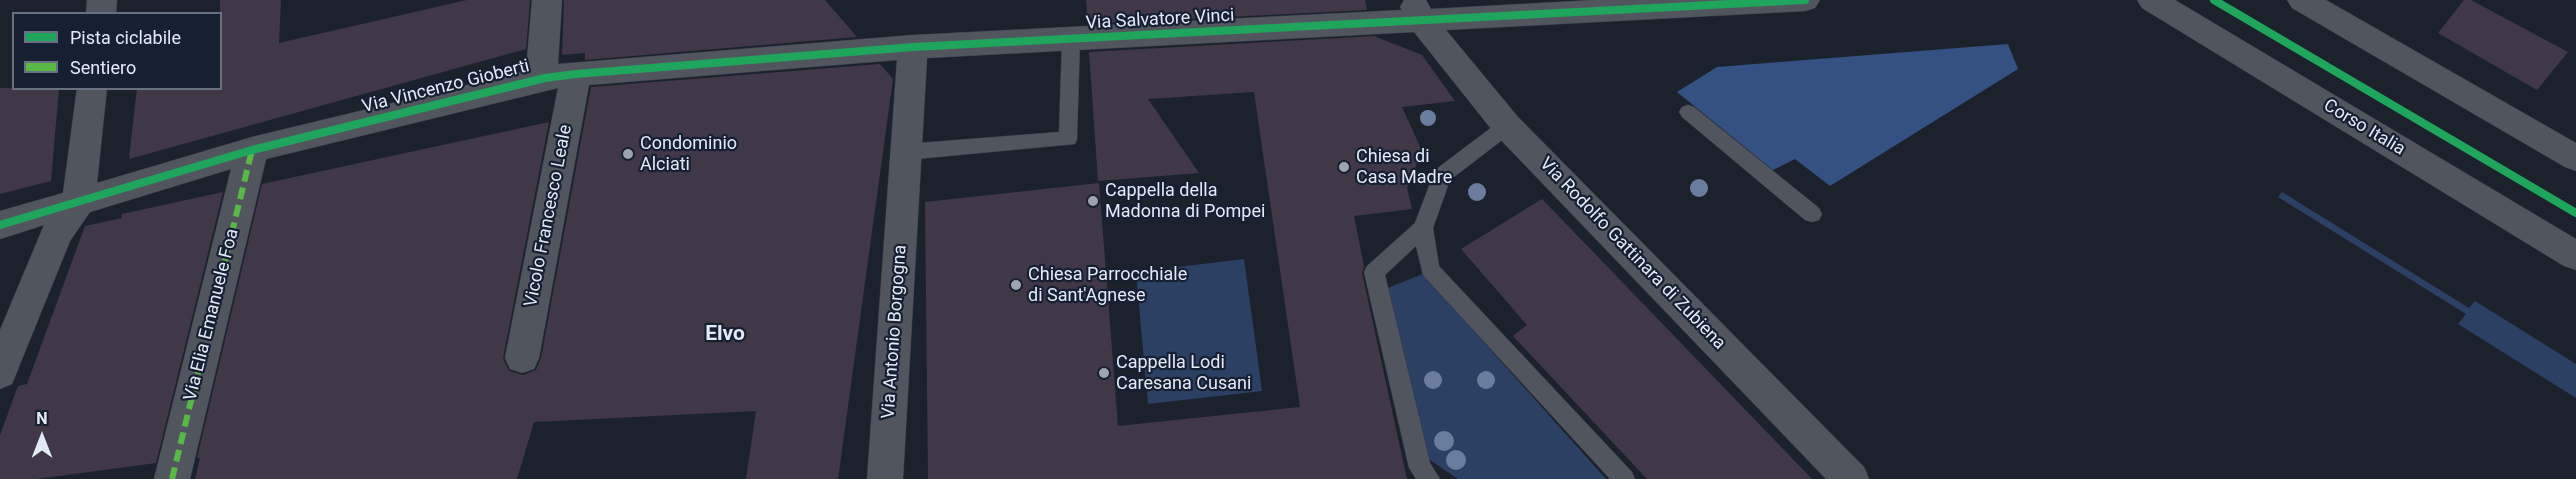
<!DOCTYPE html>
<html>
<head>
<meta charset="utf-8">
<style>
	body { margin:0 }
	#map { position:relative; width:2576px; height:479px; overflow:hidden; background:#1c222c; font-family:Roboto,sans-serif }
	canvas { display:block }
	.legend { position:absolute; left:12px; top:12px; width:210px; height:78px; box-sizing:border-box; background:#162032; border:2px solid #687181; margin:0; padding:8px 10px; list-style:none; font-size:18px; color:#e3eaf7 }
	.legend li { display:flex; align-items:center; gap:12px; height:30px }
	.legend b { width:30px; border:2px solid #687181 }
	.north { position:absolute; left:12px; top:407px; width:60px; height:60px; -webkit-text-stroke:4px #162032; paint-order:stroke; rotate:0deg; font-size:16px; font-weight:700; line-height:24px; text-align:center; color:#e3eaf7 }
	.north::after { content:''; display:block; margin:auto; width:21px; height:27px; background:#e3eaf7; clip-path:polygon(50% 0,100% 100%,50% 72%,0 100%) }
</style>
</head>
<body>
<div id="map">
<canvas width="2576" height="479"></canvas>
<ul class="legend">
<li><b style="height:8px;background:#20a55d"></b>Pista ciclabile</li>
<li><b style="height:8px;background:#58b947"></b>Sentiero</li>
</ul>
<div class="north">N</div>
</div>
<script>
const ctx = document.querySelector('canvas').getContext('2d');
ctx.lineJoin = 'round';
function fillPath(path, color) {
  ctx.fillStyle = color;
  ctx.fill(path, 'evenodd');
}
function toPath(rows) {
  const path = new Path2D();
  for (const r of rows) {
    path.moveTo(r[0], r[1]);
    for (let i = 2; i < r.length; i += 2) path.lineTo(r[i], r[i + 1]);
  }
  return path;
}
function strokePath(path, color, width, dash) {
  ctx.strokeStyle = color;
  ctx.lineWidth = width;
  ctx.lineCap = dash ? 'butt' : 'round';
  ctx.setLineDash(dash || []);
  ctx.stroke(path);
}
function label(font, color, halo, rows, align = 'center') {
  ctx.font = font + ' Roboto,sans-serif';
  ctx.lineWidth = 4.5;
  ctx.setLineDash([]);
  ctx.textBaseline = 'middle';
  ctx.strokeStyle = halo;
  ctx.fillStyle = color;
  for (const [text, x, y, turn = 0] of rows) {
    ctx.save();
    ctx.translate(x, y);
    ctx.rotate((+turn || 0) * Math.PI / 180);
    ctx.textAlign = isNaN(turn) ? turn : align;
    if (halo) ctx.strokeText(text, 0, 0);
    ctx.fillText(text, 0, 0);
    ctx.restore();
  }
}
fillPath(toPath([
	[2282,192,2469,308,2475,301,2576,364,2576,398,2458,324,2466,314,2278,197],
	[1244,259,1262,391,1148,404,1136,272],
	[1423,274,1606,479,1458,479,1424,456,1385,289]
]), '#2c4064');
fillPath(toPath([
	[2008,44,2018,69,1830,186,1795,159,1773,170,1677,92,1717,67]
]), '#355083');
fillPath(toPath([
	[220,0,281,0,279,43,467,0,530,0,526,49,129,159,137,88,220,88],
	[564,0,825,0,857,37,585,60,585,53,562,55],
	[1086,0,1365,0,1367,10,1088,24],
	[2464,0,2471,0,2568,52,2537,90,2438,33],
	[1374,36,1422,55,1455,101,1402,107,1422,151,1407,188,1412,209,1354,216,1364,266,1362,273,1407,479,928,479,925,202,1099,183,1118,426,1300,407,1254,92,1148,99,1199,173,1098,181,1089,52],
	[880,64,893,79,838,479,746,479,756,411,534,422,517,479,195,479,200,458,197,458,262,184,549,122,503,358,509,371,523,375,536,370,541,358,591,87],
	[0,88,59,88,51,181,0,194],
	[223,192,156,463,37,479,0,479,0,435,18,386,27,384,85,226,122,218,122,214],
	[1542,199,1628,288,1812,479,1647,479,1513,336,1527,325,1461,249]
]), '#403846');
const lane = toPath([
	[1071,33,1077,35,1080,40,1077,139,1075,144,906,160,899,157,897,152,899,147,906,144,1059,132,1062,40,1065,35,1071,33],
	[1688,105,1694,107,1819,208,1822,214,1819,220,1812,222,1805,220,1682,117,1679,112,1682,107,1688,105],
	[1507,119,1514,121,1516,126,1514,131,1450,180,1433,228,1439,266,1632,472,1635,479,1610,479,1423,275,1416,246,1385,275,1430,463,1440,479,1416,479,1409,468,1364,272,1367,266,1415,223,1435,170,1500,121,1507,119]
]);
const street = toPath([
	[87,0,117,0,116,14,86,14,87,0],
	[532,0,562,0,558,64,913,35,1402,10,1400,7,1404,0,1426,0,1431,9,1594,0,1820,0,1815,8,1805,11,1446,30,1518,117,1864,467,1869,479,1826,479,1496,135,1414,32,927,58,903,479,867,479,897,60,589,85,539,358,534,369,522,373,510,369,505,358,558,88,266,159,190,479,154,479,231,169,90,212,70,241,12,384,0,389,0,330,44,225,0,239,0,211,63,193,77,88,107,88,97,183,252,137,529,70,527,59,532,0],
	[2287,0,2326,0,2576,143,2576,171,2565,167,2292,8,2287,0]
]);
const secondary = toPath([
	[2137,0,2175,0,2576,239,2576,270,2564,266,2142,8,2137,0]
]);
strokePath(lane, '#383c45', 1);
strokePath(street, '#383c45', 1);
strokePath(secondary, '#383c45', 1);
fillPath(lane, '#51565e');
fillPath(street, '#51565e');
fillPath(secondary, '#51565e');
strokePath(toPath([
	[172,479,252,150]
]), '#58b947', 6, [12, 6]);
strokePath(toPath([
	[2214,0,2576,213],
	[0,225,252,150,545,78,576,74,913,47,1805,0]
]), '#20a55d', 8);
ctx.fillStyle = '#6b7d9e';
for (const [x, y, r] of [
	[1428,118,8],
	[1699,188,9],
	[1477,192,9],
	[1433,380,9],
	[1486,380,9],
	[1444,441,10],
	[1456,460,10]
]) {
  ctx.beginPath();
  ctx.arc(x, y, r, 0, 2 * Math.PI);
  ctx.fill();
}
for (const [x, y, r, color] of [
	[628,154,6,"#9da4b0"],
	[1344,167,6,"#9da4b0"],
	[1093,201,6,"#9da4b0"],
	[1016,285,6,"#9da4b0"],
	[1104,373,6,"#9da4b0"]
]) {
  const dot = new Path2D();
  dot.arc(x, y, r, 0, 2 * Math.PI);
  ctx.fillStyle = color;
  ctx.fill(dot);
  strokePath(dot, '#162032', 2);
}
label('18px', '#e3eaf7', '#162032', [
	["Via Salvatore Vinci",1160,20,-3],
	["Via Vincenzo Gioberti",446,87,-14],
	["Corso Italia",2364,128,31],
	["Vicolo Francesco Leale",549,216,-79],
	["Via Rodolfo Gattinara di Zubiena",1632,254,46],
	["Via Elia Emanuele Foa",212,315,-76],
	["Via Antonio Borgogna",895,332,-86]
]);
label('18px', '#e3eaf7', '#162032', [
	["Condominio",640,144],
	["Alciati",640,165],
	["Chiesa di",1356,157],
	["Casa Madre",1356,178],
	["Cappella della",1105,191],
	["Madonna di Pompei",1105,212],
	["Chiesa Parrocchiale",1028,275],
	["di Sant'Agnese",1028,296],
	["Cappella Lodi",1116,363],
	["Caresana Cusani",1116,384]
], 'left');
label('bold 21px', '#e3eaf7', '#162032', [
	["Elvo",725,335]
]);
</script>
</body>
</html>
